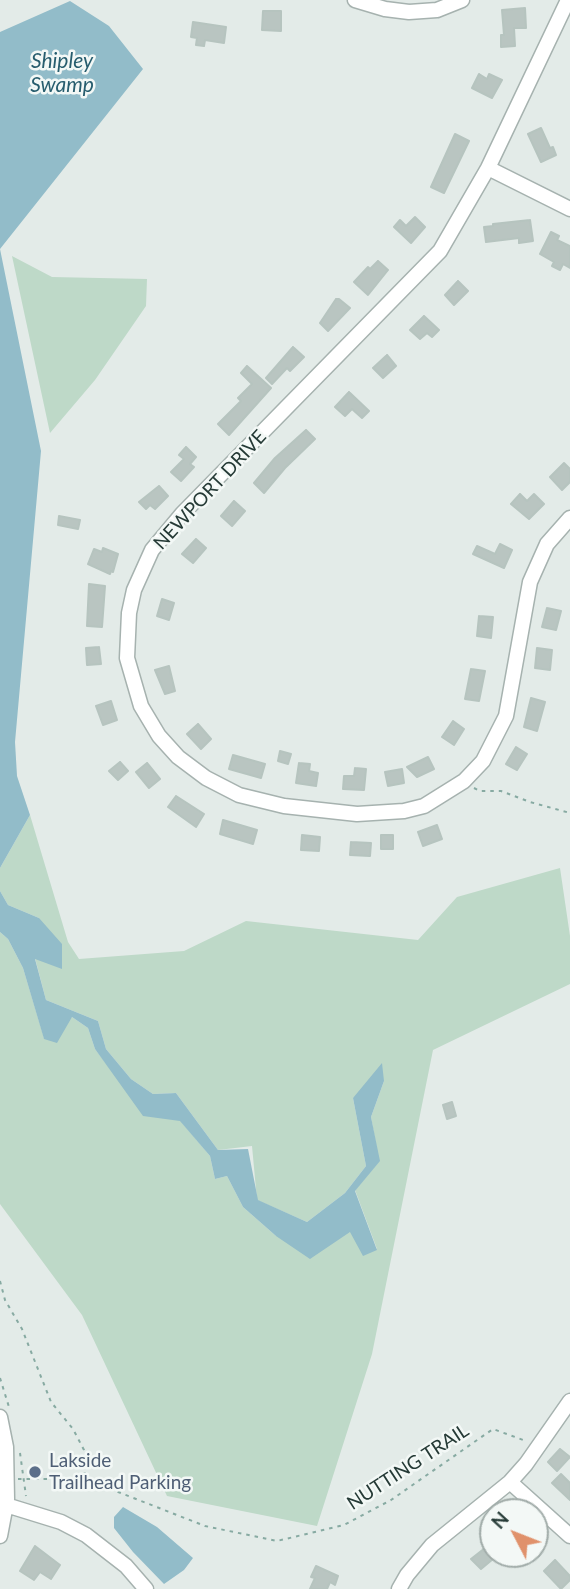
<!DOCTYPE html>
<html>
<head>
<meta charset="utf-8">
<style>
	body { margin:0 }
	#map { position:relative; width:570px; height:1589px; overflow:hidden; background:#e3ebe8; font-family:Lato,sans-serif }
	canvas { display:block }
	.north { position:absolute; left:479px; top:1498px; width:70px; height:70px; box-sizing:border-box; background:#f3f8f6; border:2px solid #a1aca9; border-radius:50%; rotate:312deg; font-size:19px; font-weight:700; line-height:28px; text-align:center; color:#253a36 }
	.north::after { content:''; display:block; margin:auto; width:24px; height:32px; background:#e0916b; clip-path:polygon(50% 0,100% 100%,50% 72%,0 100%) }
</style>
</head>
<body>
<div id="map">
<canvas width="570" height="1589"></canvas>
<div class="north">N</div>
</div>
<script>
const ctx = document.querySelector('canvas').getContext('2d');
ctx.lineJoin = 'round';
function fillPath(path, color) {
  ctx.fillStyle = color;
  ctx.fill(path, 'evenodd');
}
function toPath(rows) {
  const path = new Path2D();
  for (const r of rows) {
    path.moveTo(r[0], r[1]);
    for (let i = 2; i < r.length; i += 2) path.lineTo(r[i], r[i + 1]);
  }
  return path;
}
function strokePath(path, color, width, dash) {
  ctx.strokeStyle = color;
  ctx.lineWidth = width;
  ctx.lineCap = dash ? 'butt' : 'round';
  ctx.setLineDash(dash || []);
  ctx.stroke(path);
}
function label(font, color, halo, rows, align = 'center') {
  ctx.font = font + ' Lato,sans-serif';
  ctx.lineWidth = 5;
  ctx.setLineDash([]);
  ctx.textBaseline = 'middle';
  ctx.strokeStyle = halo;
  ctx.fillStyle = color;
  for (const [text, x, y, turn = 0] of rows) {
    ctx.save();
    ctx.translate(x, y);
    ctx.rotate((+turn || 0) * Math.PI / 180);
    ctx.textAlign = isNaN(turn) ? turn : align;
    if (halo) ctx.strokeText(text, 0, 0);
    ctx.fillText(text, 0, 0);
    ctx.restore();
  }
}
fillPath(toPath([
	[12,256,52,277,147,279,146,306,95,380,50,433],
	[30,815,68,942,79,959,184,951,246,921,418,940,457,897,560,868,570,936,570,984,433,1050,372,1354,317,1526,167,1496,82,1315,0,1204,0,932,8,939,23,968,44,1038,72,1017,88,1028,95,1049,115,1075,180,1120,210,1156,215,1179,227,1176,243,1207,276,1236,351,1232,377,1249,355,1190,379,1161,371,1117,384,1081,353,1098,366,1166,345,1193,307,1222,257,1200,252,1146,218,1150,176,1093,153,1094,131,1079,106,1049,98,1021,46,1000,35,958,39,918,8,905,0,891,0,868]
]), '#bed9c8');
fillPath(toPath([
	[70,1,109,26,143,69,0,249,0,32],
	[0,249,41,451,15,742,17,776,30,815,0,868],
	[0,891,8,905,39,918,62,944,62,969,35,959,46,1000,98,1021,106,1049,131,1079,153,1094,176,1093,218,1150,248,1149,258,1200,307,1222,345,1193,366,1166,353,1098,382,1063,384,1081,371,1117,380,1161,355,1191,377,1250,363,1256,350,1232,310,1259,276,1236,243,1207,227,1176,215,1179,210,1156,180,1121,143,1116,95,1049,88,1028,72,1017,57,1043,44,1039,23,968,8,939,0,932],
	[123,1507,157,1527,193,1558,184,1570,164,1584,133,1552,114,1528,114,1517]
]), '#92bcc9');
const building = toPath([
	[525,8,526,28,514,28,515,46,501,47,501,35,504,35,502,10,525,8],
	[263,11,281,11,281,31,262,30,263,11],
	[193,22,226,27,224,43,205,40,204,46,196,45,197,38,191,37,193,22],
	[479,74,487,79,489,74,502,80,492,98,472,88,479,74],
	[541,128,550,148,553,147,556,155,541,162,528,134,541,128],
	[455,134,469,141,444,193,431,187,455,134],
	[415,217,425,227,411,243,394,227,400,220,406,226,415,217],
	[530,220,533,241,519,243,519,238,486,242,484,227,493,226,493,224,530,220],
	[551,232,559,236,557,240,570,246,570,268,563,264,560,270,552,266,554,262,540,254,551,232],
	[378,261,388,270,368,295,354,282,368,267,370,269,378,261],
	[458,281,468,291,454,305,445,295,458,281],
	[336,299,339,299,350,308,328,331,320,323,336,299],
	[424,316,439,330,432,337,427,333,420,339,410,330,424,316],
	[293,347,304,357,290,371,287,368,272,384,266,378,293,347],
	[387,355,396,366,383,378,373,368,387,355],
	[247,366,271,388,229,435,218,424,241,401,238,398,252,384,241,373,247,366],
	[349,392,369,411,362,418,352,409,345,416,335,407,349,392],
	[306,430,315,439,285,468,264,493,254,483,275,458,306,430],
	[186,447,196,457,190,464,194,467,181,481,171,472,184,459,179,455,186,447],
	[564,463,570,469,570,482,562,490,550,477,564,463],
	[159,486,168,496,155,509,150,505,146,509,139,502,159,486],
	[520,494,527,501,534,494,544,504,529,519,511,504,520,494],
	[234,501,245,511,232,526,221,516,234,501],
	[59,516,80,520,78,529,58,525,59,516],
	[196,539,206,548,193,563,182,554,196,539],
	[500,544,512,550,504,568,473,554,477,546,495,554,500,544],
	[103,548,118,554,113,572,111,571,110,574,88,564,94,549,102,552,103,548],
	[89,584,105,586,102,627,87,626,89,584],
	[162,599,174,603,169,620,157,616,162,599],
	[547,608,561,611,556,630,542,627,547,608],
	[479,616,493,617,491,638,477,636,479,616],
	[99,647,101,664,87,665,86,648,99,647],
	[537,648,552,650,550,670,535,668,537,648],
	[169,666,175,691,165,694,155,670,169,666],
	[471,669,485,671,479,701,465,699,471,669],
	[531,698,545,702,537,731,524,727,531,698],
	[111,701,117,720,103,725,96,706,111,701],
	[453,721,464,729,454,745,442,737,453,721],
	[198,724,211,739,201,749,187,734,198,724],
	[516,747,527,754,517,770,506,764,516,747],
	[280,751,291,754,288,764,278,761,280,751],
	[233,755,265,764,261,778,229,769,233,755],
	[428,757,434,769,417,777,407,767,428,757],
	[120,762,128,771,118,780,109,771,120,762],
	[147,763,160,779,149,788,136,772,147,763],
	[299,763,310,764,309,771,318,773,316,786,296,783,299,763],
	[355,768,366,769,364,790,343,789,344,776,354,776,355,768],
	[402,769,404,783,388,786,385,772,402,769],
	[176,796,204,814,196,827,168,807,176,796],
	[223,820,257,830,253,844,220,834,223,820],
	[437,825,442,839,423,846,418,832,437,825],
	[302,835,320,837,319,851,301,850,302,835],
	[381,835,393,835,393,849,381,849,381,835],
	[351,842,371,843,370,856,350,855,351,842],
	[452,1102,456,1116,447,1119,443,1105,452,1102],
	[560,1449,570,1457,557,1471,548,1462,560,1449],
	[561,1474,570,1483,570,1500,552,1483,561,1474],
	[493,1537,493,1559,481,1569,471,1559,485,1548,493,1537],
	[35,1546,60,1565,51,1579,40,1572,34,1580,20,1571,35,1546],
	[555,1560,570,1576,570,1580,561,1589,544,1571,555,1560],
	[316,1566,338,1576,335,1585,330,1582,327,1589,310,1589,315,1578,311,1577,316,1566]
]);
fillPath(building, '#b9c5c1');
strokePath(building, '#b6c4bf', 2);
const minor = toPath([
	[355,0,385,9,409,12,437,10,462,0],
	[568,0,488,168,440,251,182,514,152,550,134,590,129,613,127,658,141,706,159,736,178,757,206,778,239,795,284,806,357,814,404,811,424,806,464,781,483,761,506,716,530,582,547,544,570,518],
	[488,168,570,209],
	[0,1417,6,1447,7,1499,0,1536],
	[510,1482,570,1536],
	[6,1505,61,1522,86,1535,126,1566,146,1589],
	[399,1589,407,1575,432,1545,510,1482,526,1464,570,1401]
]);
strokePath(minor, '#a6b2af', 17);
strokePath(toPath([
	[474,788,480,791,501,791,530,802,570,813],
	[0,1281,5,1300,22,1329,51,1402,73,1429,84,1450,85,1479],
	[0,1378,9,1407],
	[20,1453,26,1496],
	[18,1479,85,1479,205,1526,277,1541,344,1525,391,1500,493,1429,526,1441]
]), '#87aaa2', 2, [3.5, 5]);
strokePath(minor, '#fff', 14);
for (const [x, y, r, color] of [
	[35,1472,7,"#5c6f8a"]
]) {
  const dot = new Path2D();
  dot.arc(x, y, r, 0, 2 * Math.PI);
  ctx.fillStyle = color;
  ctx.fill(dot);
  strokePath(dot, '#f3f8f6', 2.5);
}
label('19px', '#253a36', '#f3f8f6', [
	["NEWPORT DRIVE",210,490,-47],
	["NUTTING TRAIL",408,1467,-33]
]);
label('19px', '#4e5e75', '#f3f8f6', [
	["Lakside",49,1461],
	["Trailhead Parking",49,1483]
], 'left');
label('italic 21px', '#275d6e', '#f3f8f6', [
	["Shipley",62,61],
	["Swamp",62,85]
]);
</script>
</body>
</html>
